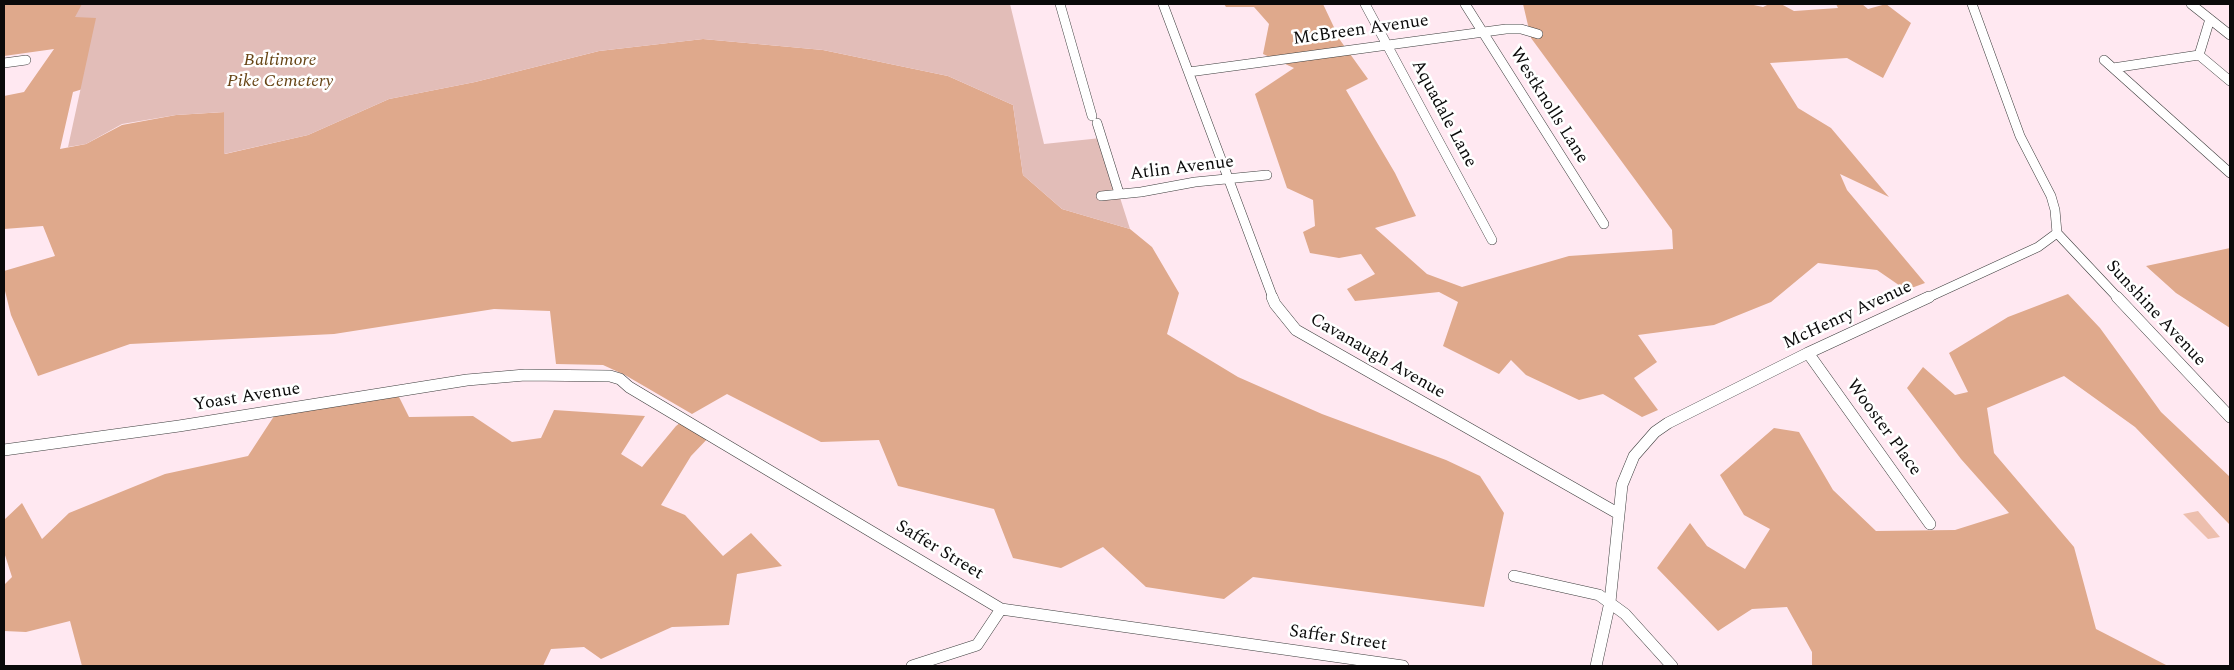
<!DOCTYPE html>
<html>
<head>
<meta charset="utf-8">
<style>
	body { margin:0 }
	#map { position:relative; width:2234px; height:670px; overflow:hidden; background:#ffe8f1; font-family:Spectral,serif }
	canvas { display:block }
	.frame { position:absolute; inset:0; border:5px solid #0a0a0a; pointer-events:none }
</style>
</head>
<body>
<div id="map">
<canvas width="2234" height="670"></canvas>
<div class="frame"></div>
</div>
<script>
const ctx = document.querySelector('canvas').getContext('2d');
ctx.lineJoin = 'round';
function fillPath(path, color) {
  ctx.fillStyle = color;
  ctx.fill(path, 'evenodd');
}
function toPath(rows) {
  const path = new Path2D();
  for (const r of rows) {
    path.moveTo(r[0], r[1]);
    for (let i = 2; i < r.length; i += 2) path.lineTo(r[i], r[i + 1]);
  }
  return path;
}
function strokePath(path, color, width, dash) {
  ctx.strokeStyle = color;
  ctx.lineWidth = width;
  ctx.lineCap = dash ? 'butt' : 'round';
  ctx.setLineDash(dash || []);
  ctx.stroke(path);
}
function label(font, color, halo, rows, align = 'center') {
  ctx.font = font + ' Spectral,serif';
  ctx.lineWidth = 5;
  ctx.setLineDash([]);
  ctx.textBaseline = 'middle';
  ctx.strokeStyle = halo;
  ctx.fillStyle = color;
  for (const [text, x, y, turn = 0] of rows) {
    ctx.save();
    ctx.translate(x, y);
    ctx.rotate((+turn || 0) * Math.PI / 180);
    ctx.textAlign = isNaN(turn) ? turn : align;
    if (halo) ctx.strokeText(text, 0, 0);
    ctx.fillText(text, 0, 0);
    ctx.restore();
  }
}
fillPath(toPath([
	[2198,511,2220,537,2208,539,2183,514]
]), '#edbfae');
fillPath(toPath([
	[4,4,85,4,227,10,171,62,73,92,60,149,86,144,122,125,176,115,225,112,225,154,308,135,389,99,475,82,599,51,703,39,823,50,948,76,1013,105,1023,175,1062,209,1130,229,1152,247,1179,293,1167,334,1238,377,1322,414,1446,460,1480,476,1504,513,1484,607,1253,577,1224,599,1146,587,1103,547,1061,568,1013,558,994,509,898,486,879,440,821,442,727,394,692,414,625,375,603,365,556,364,550,311,494,309,334,334,130,344,38,376,11,315,4,287,4,271,55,256,43,226,4,229,4,96,24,92,54,49,4,56],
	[1224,4,1323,4,1340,40,1368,79,1346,90,1395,173,1416,216,1375,228,1427,274,1462,287,1569,256,1673,249,1672,230,1531,38,1523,4,1749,4,1763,7,1769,4,1781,4,1794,11,1838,8,1836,4,1862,4,1868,9,1886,4,1911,23,1883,78,1847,58,1770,63,1798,108,1831,128,1889,197,1840,174,1847,190,1925,283,1906,290,1877,270,1818,263,1771,302,1714,325,1638,335,1657,362,1634,378,1658,410,1642,417,1603,394,1579,400,1526,375,1511,360,1499,374,1443,346,1458,302,1439,292,1355,301,1347,289,1375,274,1361,254,1339,258,1310,253,1303,232,1315,226,1313,200,1287,188,1255,94,1294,68,1263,54,1269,24,1254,7,1226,7],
	[2230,248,2230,328,2176,293,2146,266],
	[2068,294,2100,328,2161,412,2230,477,2230,525,2135,427,2064,376,1987,408,1994,453,2074,547,2096,629,2168,666,1812,666,1812,652,1787,607,1752,609,1718,631,1657,568,1690,523,1707,546,1745,569,1770,529,1744,515,1720,475,1774,428,1799,432,1833,490,1876,531,1955,530,2009,513,1961,459,1907,388,1923,367,1955,395,1968,392,1949,353,2008,317],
	[396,391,409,417,473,416,512,442,541,438,554,410,645,416,621,454,642,467,676,426,685,419,712,434,691,456,661,505,685,515,723,556,751,533,782,566,737,574,729,625,672,627,601,659,584,647,551,649,543,666,82,666,70,621,26,632,4,631,4,585,12,577,4,552,4,520,22,503,42,539,69,513,165,474,248,456,278,410]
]), '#dfa98c');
fillPath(toPath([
	[82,4,1010,4,1044,144,1101,138,1130,229,1062,209,1023,175,1013,105,948,76,823,50,703,39,599,51,475,82,389,99,308,135,224,154,224,112,176,115,122,124,86,144,68,147,96,18,75,17]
]), '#e2bdb8');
const minorFar1 = toPath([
	[1060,4,1092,116],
	[1163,4,1273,298],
	[1365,4,1492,240],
	[1465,4,1604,224],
	[2191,4,2230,35],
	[2199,55,2230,81],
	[2104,60,2230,173],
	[4,63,26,60],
	[2113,68,2199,55,2210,19],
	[1189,72,1506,29,1521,29,1538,34],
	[1097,123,1119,193],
	[1101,196,1141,192,1195,182,1267,175],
	[2057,233,2118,298],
	[1927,298,2038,247,2057,233,2055,210,2051,196,2020,136,1972,4]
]);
const minor = toPath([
	[1272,297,1275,304,1296,330,1619,514],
	[2117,297,2230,417],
	[1808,353,1930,524],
	[4,450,179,426,467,380,525,375,610,376,620,379,629,387,1001,609,1403,666],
	[1514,576,1599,595,1625,614,1672,666],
	[912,666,977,645,1001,609],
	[1596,666,1610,602,1622,485,1634,456,1655,432,1668,423,1808,353,1929,297]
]);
strokePath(minorFar1, '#3d3d3d', 10);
strokePath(minor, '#3d3d3d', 12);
strokePath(minorFar1, '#fff', 9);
strokePath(minor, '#fff', 11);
label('18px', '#0a0a0a', '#fff', [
	["McBreen Avenue",1361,31,-8],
	["Westknolls Lane",1548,106,58],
	["Aquadale Lane",1443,114,62],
	["Atlin Avenue",1182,169,-7],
	["Sunshine Avenue",2155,314,47],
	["McHenry Avenue",1848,316,-25],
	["Cavanaugh Avenue",1377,357,30],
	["Yoast Avenue",247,398,-9],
	["Wooster Place",1883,428,54],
	["Saffer Street",939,551,31],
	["Saffer Street",1338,639,8]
]);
label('italic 18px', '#674516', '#fff', [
	["Baltimore",280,61],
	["Pike Cemetery",280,82]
]);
</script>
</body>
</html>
